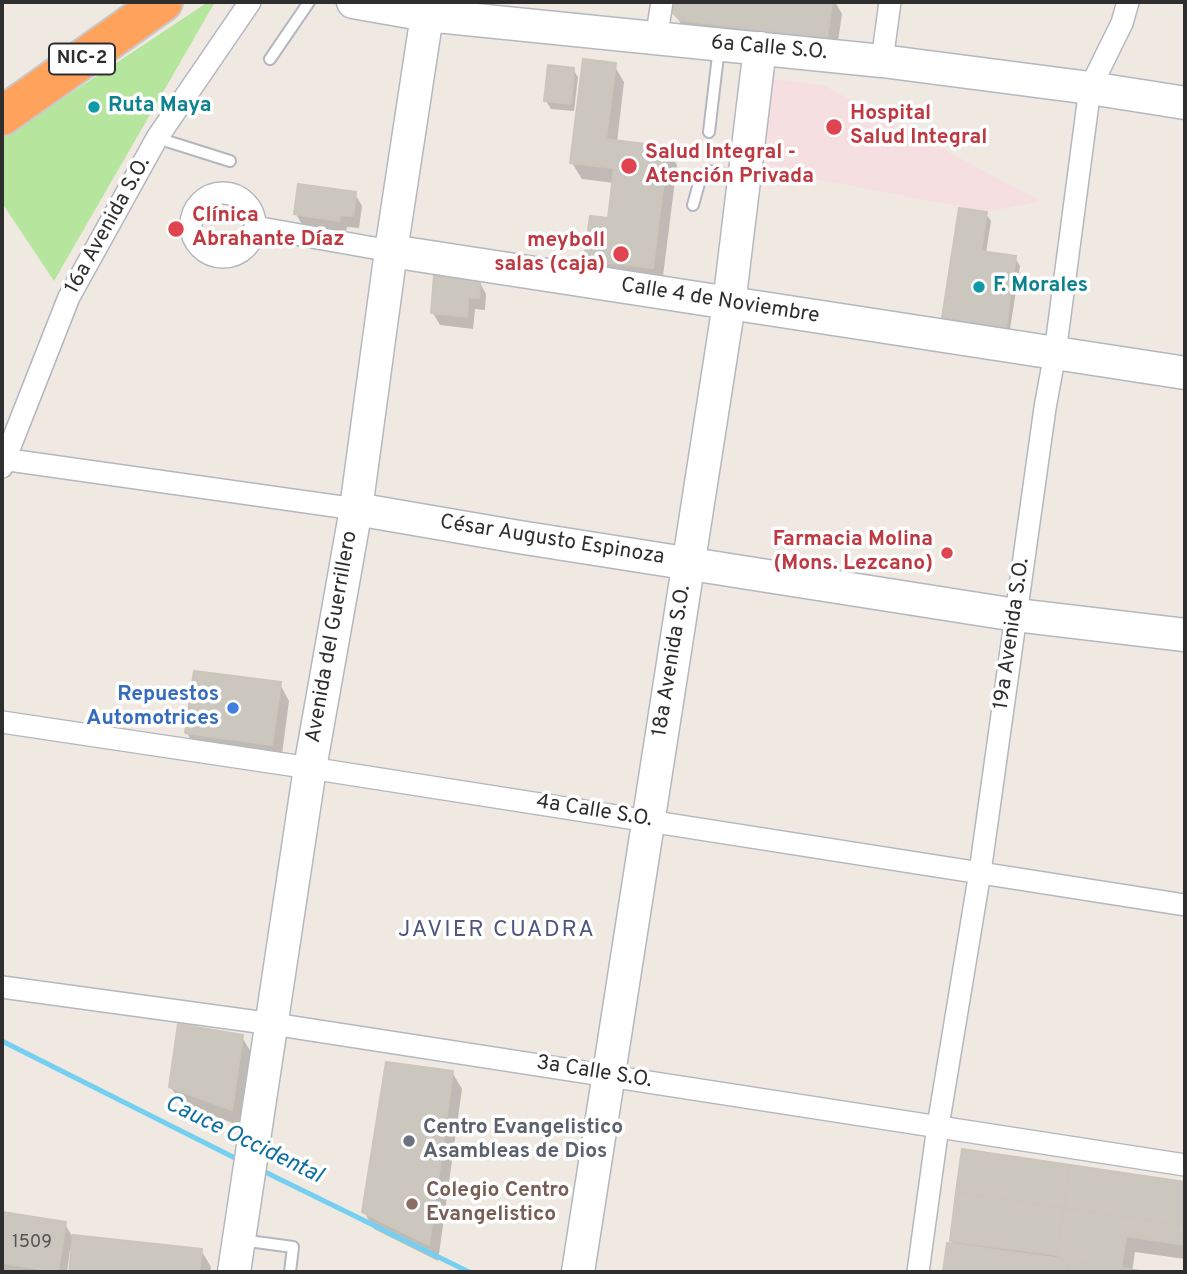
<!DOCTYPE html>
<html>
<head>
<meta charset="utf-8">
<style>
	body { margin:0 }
	#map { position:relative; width:1187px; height:1274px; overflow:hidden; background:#efe9e1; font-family:Overpass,sans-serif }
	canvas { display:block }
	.frame { position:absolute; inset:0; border:4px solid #2e2e2e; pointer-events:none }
</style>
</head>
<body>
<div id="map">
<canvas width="1187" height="1274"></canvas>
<div class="frame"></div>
</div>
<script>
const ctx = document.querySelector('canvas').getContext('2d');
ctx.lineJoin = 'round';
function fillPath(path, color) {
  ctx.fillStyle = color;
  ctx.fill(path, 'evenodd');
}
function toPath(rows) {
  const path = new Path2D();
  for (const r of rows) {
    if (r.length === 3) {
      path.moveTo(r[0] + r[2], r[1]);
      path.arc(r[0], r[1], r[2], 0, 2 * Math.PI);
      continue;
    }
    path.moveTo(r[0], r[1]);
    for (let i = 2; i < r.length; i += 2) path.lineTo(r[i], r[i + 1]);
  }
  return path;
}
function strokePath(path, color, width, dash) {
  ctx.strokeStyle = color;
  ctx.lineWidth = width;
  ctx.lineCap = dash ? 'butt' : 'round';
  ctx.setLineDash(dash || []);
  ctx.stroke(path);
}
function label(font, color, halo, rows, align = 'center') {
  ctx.font = font + ' Overpass,sans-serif';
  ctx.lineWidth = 7;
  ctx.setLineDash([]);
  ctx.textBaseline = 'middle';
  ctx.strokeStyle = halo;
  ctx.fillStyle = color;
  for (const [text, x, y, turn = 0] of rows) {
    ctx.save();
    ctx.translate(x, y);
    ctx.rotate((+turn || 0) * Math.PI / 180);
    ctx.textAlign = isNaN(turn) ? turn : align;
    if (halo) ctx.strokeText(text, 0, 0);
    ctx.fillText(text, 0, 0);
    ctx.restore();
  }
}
fillPath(toPath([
	[769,79,823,85,1040,201,987,212,765,169]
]), '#f5dfe0');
fillPath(toPath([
	[208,2,215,2,54,281,2,203,2,139]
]), '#b6e59e');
fillPath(toPath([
	[675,2,835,2,842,14,836,55,684,29,674,12],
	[614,65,624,82,617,142,667,148,677,165,662,284,596,276,586,259,609,220,614,183,582,179,572,163],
	[573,69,578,77,574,111,551,109,546,101],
	[355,194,362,206,359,228,347,227,346,232,303,226,296,214],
	[986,214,991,221,986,253,1015,258,1020,266,1009,335,948,326,944,318],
	[479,281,486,294,485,310,475,309,473,329,440,325,433,313],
	[280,684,289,701,281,762,197,750,187,733],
	[242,1037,252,1054,241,1126,181,1104,171,1087],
	[452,1072,462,1089,438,1261,374,1229,364,1212],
	[963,1151,1185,1183,1185,1259,1135,1252,1132,1272,1135,1272,945,1272,949,1245,954,1246,951,1241],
	[2,1214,65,1224,72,1236,201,1250,211,1267,210,1272,71,1272,73,1250,70,1250,67,1272,2,1272]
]), '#0003');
strokePath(toPath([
	[2,1041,239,1160],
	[261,1170,469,1272]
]), '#75cff0', 5);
const building = toPath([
	[673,2,832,2,827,39,680,20,672,12,673,2],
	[583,59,616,63,606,139,668,147,653,268,584,260,590,216,608,218,614,168,570,163,583,59],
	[548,65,574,68,571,104,544,101,548,65],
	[298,184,356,192,353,216,340,215,339,221,294,214,298,184],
	[959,208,987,212,981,251,1016,256,1006,328,942,318,959,208],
	[434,275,480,280,479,298,468,297,467,317,431,313,434,275],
	[194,671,281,682,272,745,185,733,194,671],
	[178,1024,243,1035,232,1110,169,1087,178,1024],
	[386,1062,453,1071,429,1245,362,1212,386,1062],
	[962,1149,1070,1165,1064,1208,956,1192,962,1149],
	[1070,1165,1185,1182,1185,1226,1064,1208,1070,1165],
	[956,1192,1064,1208,1057,1255,950,1241,956,1192],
	[1064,1208,1185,1226,1185,1245,1126,1236,1121,1268,1059,1259,1057,1255,1064,1208],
	[2,1212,66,1222,58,1272,2,1263,2,1212],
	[73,1235,202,1249,199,1272,69,1272,73,1235],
	[947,1243,1069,1260,1068,1272,943,1272,947,1243],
	[1069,1260,1121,1268,1148,1272,1068,1272,1069,1260]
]);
fillPath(building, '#cbc7bf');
strokePath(building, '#cbc5ba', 2);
const lane = toPath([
	[270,59,309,2],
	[709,132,719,47],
	[157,138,230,161],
	[693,205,701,176,708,171,741,177],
	[241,1240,293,1247,290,1272]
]);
const street = toPath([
	[656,39,662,2],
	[882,61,890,2],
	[223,225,32],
	[255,227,391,251],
	[2,459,356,509],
	[2,467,69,297,157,138,250,2],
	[2,722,310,768,1185,905],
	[2,987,273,1024,1185,1165],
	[918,1272,938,1126,980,872,1045,408,1055,353,1090,88,1122,23,1128,2]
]);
const secondary = toPath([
	[353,2,427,15,882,61,1090,88,1185,103],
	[391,251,1185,373],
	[356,509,519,537,1016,615,1185,635],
	[234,1272,310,768,356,509,391,251,429,2],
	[578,1272,729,304,760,48]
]);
const highway = toPath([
	[2,116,163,2]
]);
strokePath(lane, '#b4b7c1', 14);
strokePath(street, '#b4b7c1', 24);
strokePath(secondary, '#b4b7c1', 35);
strokePath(highway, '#c9c9c9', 42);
strokePath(lane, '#fff', 10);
strokePath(street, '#fff', 21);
strokePath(secondary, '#fff', 32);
strokePath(highway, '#ffa35c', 38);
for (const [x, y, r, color] of [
	[94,107,7,"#0f9aa8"],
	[834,127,9,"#e0444e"],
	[629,166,9,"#e0444e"],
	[176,229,9,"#e0444e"],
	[621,254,9,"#e0444e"],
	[979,287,7,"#0f9aa8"],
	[947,553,7,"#e0444e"],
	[233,708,7,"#3f7fe0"],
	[409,1141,7,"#6b7280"],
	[412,1204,7,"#8d6e63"]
]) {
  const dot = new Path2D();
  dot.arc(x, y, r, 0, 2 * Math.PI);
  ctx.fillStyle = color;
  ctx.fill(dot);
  strokePath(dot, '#fff', 2.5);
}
label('18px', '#555452', null, [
	["1509",32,1243]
]);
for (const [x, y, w] of [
	[82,59,66]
]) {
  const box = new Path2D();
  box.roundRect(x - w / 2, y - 15.5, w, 31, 5);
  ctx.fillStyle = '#fff';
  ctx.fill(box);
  strokePath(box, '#2e2e2e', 2);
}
label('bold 19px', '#2e2e2e', null, [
	["NIC-2",82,59]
]);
label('21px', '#2e2e2e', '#fff', [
	["6a Calle S.O.",769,49,5],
	["16a Avenida S.O.",109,226,-61],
	["Calle 4 de Noviembre",720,302,9],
	["César Augusto Espinoza",552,541,9],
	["19a Avenida S.O.",1013,634,-82],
	["Avenida del Guerrillero",333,637,-80],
	["18a Avenida S.O.",673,661,-81],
	["4a Calle S.O.",594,812,9],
	["3a Calle S.O.",594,1073,9]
]);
label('bold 21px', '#0d838f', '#fff', [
	["Ruta Maya",108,107],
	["F. Morales",993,287]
], 'left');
label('bold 21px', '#be3a42', '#fff', [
	["Hospital",850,115],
	["Salud Integral",850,139],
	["Salud Integral -",645,154],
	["Atención Privada",645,178],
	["Clínica",192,217],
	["Abrahante Díaz",192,241],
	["meyboll",605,242,"right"],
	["salas (caja)",605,266,"right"],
	["Farmacia Molina",933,541,"right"],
	["(Mons. Lezcano)",933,565,"right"]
], 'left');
label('bold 21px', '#366cbe', '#fff', [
	["Repuestos",219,696],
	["Automotrices",219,720]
], 'right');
label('bold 21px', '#5b616d', '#fff', [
	["Centro Evangelistico",423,1129],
	["Asambleas de Dios",423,1153]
], 'left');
label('bold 21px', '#785e54', '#fff', [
	["Colegio Centro",426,1192],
	["Evangelistico",426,1216]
], 'left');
ctx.letterSpacing = '2px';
label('23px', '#4d5680', '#fff', [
	["JAVIER CUADRA",497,931]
]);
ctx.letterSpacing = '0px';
label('italic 23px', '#0d6fa3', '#fff', [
	["Cauce Occidental",243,1141,26]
]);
</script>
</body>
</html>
